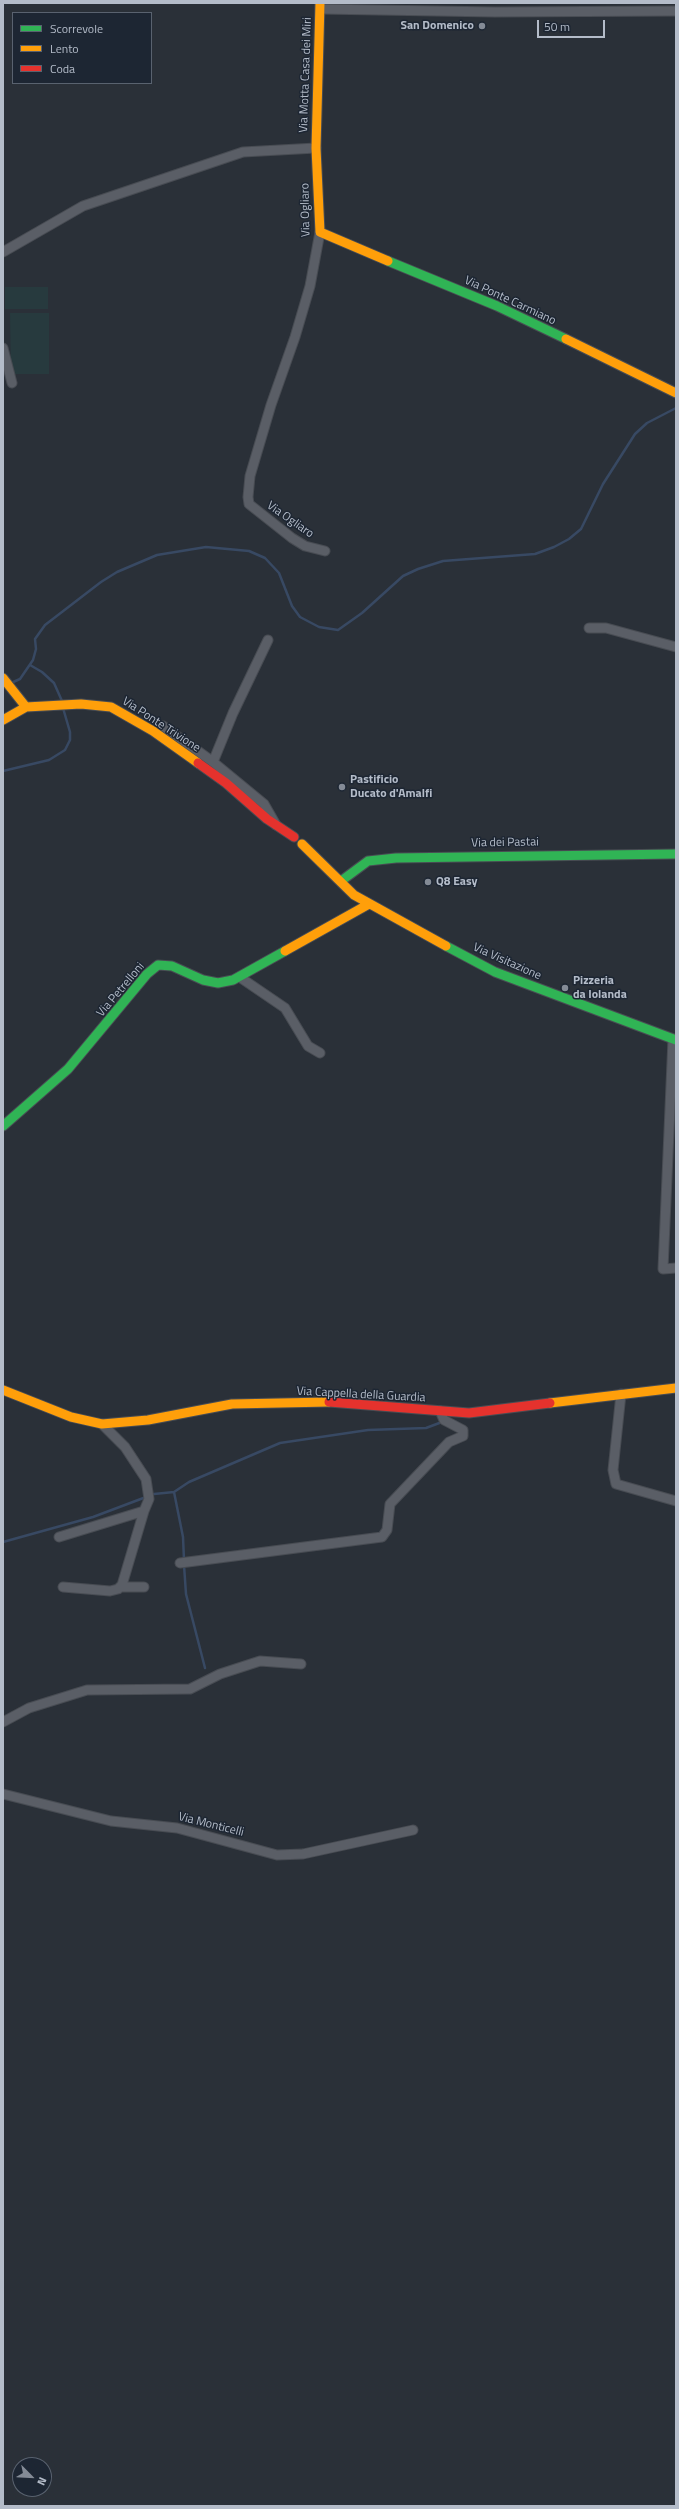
<!DOCTYPE html>
<html>
<head>
<meta charset="utf-8">
<style>
	body { margin:0 }
	#map { position:relative; width:679px; height:2509px; overflow:hidden; background:#2a3038; font-family:"Titillium Web",sans-serif }
	canvas { display:block }
	.frame { position:absolute; inset:0; border:4px solid #b4bcc9; pointer-events:none }
	.legend { position:absolute; left:12px; top:12px; width:140px; height:72px; box-sizing:border-box; background:#1d2633; border:1px solid #59626f; margin:0; padding:5px 7px; list-style:none; font-size:12px; color:#b4bcc9 }
	.legend li { display:flex; align-items:center; gap:8px; height:20px }
	.legend b { width:20px; border:1px solid #59626f }
	.north { position:absolute; left:12px; top:2457px; width:40px; height:40px; box-sizing:border-box; background:#1d2633; border:1px solid #59626f; border-radius:50%; rotate:114deg; font-size:11px; font-weight:700; line-height:16px; text-align:center; color:#b4bcc9 }
	.north::after { content:''; display:block; margin:auto; width:14px; height:18px; background:#848b96; clip-path:polygon(50% 0,100% 100%,50% 72%,0 100%) }
	.scale { position:absolute; left:537px; top:20px; width:68px; height:18px; box-sizing:border-box; border:2px solid #b4bcc9; border-top:0; padding-left:5px; font-size:12px; line-height:14px; white-space:nowrap; color:#b4bcc9; -webkit-text-stroke:3px #1d2633; paint-order:stroke }
</style>
</head>
<body>
<div id="map">
<canvas width="679" height="2509"></canvas>
<div class="frame"></div>
<ul class="legend">
<li><b style="height:5px;background:#30b455"></b>Scorrevole</li>
<li><b style="height:5px;background:#ff9f0a"></b>Lento</li>
<li><b style="height:5px;background:#e5322d"></b>Coda</li>
</ul>
<div class="north">N</div>
<div class="scale">50 m</div>
</div>
<script>
const ctx = document.querySelector('canvas').getContext('2d');
ctx.lineJoin = 'round';
function fillPath(path, color) {
  ctx.fillStyle = color;
  ctx.fill(path, 'evenodd');
}
function toPath(rows) {
  const path = new Path2D();
  for (const r of rows) {
    path.moveTo(r[0], r[1]);
    for (let i = 2; i < r.length; i += 2) path.lineTo(r[i], r[i + 1]);
  }
  return path;
}
function strokePath(path, color, width, dash) {
  ctx.strokeStyle = color;
  ctx.lineWidth = width;
  ctx.lineCap = dash ? 'butt' : 'round';
  ctx.setLineDash(dash || []);
  ctx.stroke(path);
}
function label(font, color, halo, rows, align = 'center') {
  ctx.font = font + ' "Titillium Web",sans-serif';
  ctx.lineWidth = 3;
  ctx.setLineDash([]);
  ctx.textBaseline = 'middle';
  ctx.strokeStyle = halo;
  ctx.fillStyle = color;
  for (const [text, x, y, turn = 0] of rows) {
    ctx.save();
    ctx.translate(x, y);
    ctx.rotate((+turn || 0) * Math.PI / 180);
    ctx.textAlign = isNaN(turn) ? turn : align;
    if (halo) ctx.strokeText(text, 0, 0);
    ctx.fillText(text, 0, 0);
    ctx.restore();
  }
}
fillPath(toPath([
	[5,287,48,287,48,309,5,309],
	[10,313,49,313,49,374,11,374]
]), '#273a3e');
strokePath(toPath([
	[30,665,42,672,54,683,62,701],
	[11,683,20,679,33,660,36,649,35,639,45,625,101,582,117,572,157,555,206,547,249,551,265,558,279,573,292,606,300,617,319,627,338,630,362,613,403,576,418,569,443,561,535,554,554,547,569,539,581,529,603,484,635,434,647,423,676,408],
	[3,771,49,760,65,750,70,740,70,732,63,708],
	[174,1492,183,1537,184,1560],
	[3,1542,93,1517,154,1494,174,1492,189,1482,280,1443,368,1430,426,1428,442,1422],
	[184,1565,186,1594,205,1668]
]), '#384963', 2.5);
const street = toPath([
	[321,9,495,12,676,11],
	[320,232,310,286,295,337,271,405,250,476,248,497,249,504,292,538,305,546,325,551],
	[3,252,83,206,243,152,316,148],
	[3,348,12,383],
	[589,628,606,628,676,647],
	[268,640,233,713,213,762,264,804,276,825],
	[163,726,213,762],
	[241,978,285,1008,308,1046,320,1053],
	[673,1039,663,1269,676,1268],
	[621,1394,613,1470,616,1484,676,1501],
	[59,1537,144,1511,149,1499,146,1479,125,1447,102,1424],
	[180,1563,382,1537,387,1530,390,1504,449,1442,463,1436,463,1430,444,1420,440,1411],
	[122,1585,122,1587,144,1587],
	[63,1587,110,1591,118,1589,122,1585,144,1511],
	[3,1722,29,1708,87,1690,190,1689,220,1674,260,1661,301,1664],
	[3,1794,111,1821,177,1828,277,1855,303,1854,413,1830]
]);
const fast = toPath([
	[388,261,497,306,566,339],
	[341,881,368,861,396,858,676,854],
	[446,946,495,972,676,1040],
	[3,1126,68,1069,147,974,158,965,172,966,203,980,218,983,233,980,285,951]
]);
const slow = toPath([
	[320,3,316,148,320,232,388,261],
	[566,339,676,393],
	[3,678,26,707],
	[3,720,26,707,81,704,111,707,153,731,198,763],
	[302,844,354,895,446,946],
	[285,951,369,904],
	[3,1390,71,1417,102,1424,148,1420,232,1404,329,1402],
	[550,1403,676,1388]
]);
const jam = toPath([
	[198,763,226,783,267,819,294,837],
	[329,1402,469,1413,550,1403]
]);
strokePath(street, '#484c53', 11);
strokePath(fast, '#484c53', 11);
strokePath(slow, '#484c53', 11);
strokePath(jam, '#484c53', 11);
strokePath(street, '#5a5e66', 9);
strokePath(fast, '#30b455', 9);
strokePath(slow, '#ff9f0a', 9);
strokePath(jam, '#e5322d', 9);
for (const [x, y, r, color] of [
	[482,26,4,"#848b96"],
	[342,787,4,"#848b96"],
	[428,882,4,"#848b96"],
	[565,988,4,"#848b96"]
]) {
  const dot = new Path2D();
  dot.arc(x, y, r, 0, 2 * Math.PI);
  ctx.fillStyle = color;
  ctx.fill(dot);
  strokePath(dot, '#1d2633', 1.5);
}
label('bold 12px', '#b4bcc9', '#1d2633', [
	["San Domenico",474,26,"right"],
	["Pastificio",350,780],
	["Ducato d'Amalfi",350,794],
	["Q8 Easy",436,882],
	["Pizzeria",573,981],
	["da Iolanda",573,995]
], 'left');
label('12px', '#b4bcc9', '#1d2633', [
	["Via Motta Casa dei Miri",306,75,-88],
	["Via Ogliaro",306,210,-91],
	["Via Ponte Carmiano",510,301,25],
	["Via Ogliaro",290,520,35],
	["Via Ponte Trivione",161,725,33],
	["Via dei Pastai",505,843,-1],
	["Via Visitazione",507,962,24],
	["Via Petrelloni",121,990,-50],
	["Via Cappella della Guardia",361,1395,3],
	["Via Monticelli",211,1825,14]
]);
</script>
</body>
</html>
